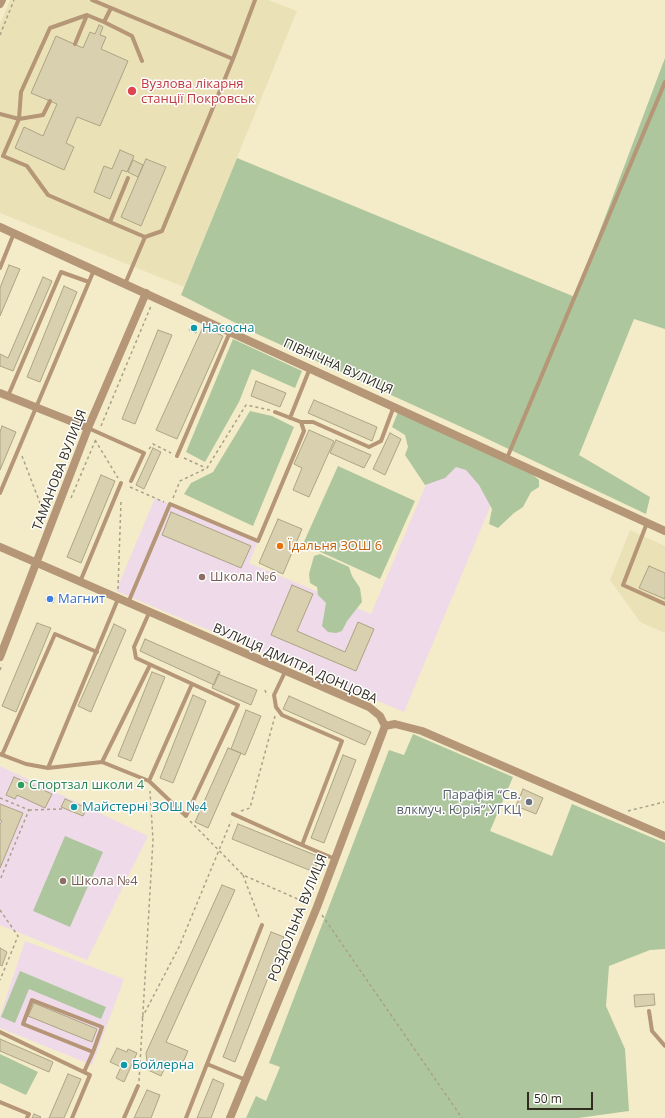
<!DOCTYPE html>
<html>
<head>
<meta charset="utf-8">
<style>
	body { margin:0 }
	#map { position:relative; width:665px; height:1118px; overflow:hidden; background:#f4ecc9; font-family:"Open Sans",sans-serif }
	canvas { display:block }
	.scale { position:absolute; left:527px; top:1092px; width:66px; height:18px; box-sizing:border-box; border:2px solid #302c1f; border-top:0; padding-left:5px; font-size:12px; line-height:14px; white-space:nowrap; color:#302c1f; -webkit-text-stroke:3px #fff; paint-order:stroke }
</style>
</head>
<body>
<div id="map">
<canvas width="665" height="1118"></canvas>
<div class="scale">50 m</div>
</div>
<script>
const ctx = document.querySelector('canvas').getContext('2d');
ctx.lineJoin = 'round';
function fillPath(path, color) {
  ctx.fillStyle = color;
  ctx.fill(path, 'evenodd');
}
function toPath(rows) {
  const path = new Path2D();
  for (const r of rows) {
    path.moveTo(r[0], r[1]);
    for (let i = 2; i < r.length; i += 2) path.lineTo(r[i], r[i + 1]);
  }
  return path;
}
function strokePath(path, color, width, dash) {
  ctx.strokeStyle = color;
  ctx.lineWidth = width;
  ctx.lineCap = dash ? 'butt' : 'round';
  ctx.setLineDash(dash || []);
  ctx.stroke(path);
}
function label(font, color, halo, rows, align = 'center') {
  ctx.font = font + ' "Open Sans",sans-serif';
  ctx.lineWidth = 3;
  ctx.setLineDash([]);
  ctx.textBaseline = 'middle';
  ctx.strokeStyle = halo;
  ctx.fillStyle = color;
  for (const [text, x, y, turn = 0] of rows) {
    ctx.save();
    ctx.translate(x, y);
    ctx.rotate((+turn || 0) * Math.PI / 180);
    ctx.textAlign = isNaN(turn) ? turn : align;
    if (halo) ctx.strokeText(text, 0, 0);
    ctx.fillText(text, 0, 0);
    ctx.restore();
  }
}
fillPath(toPath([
	[10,0,268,0,297,11,184,287,0,213,0,24],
	[630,530,665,546,665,633,640,622,610,580]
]), '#ebe1b7');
fillPath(toPath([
	[442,447,504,474,404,712,116,591,155,498,258,541,249,563,371,614],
	[0,766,148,836,87,960,0,925],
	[25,941,124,979,92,1065,0,1028,0,1016]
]), '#eedae9');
fillPath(toPath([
	[665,58,665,329,634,319,579,455,650,497,646,514,479,435,257,334,181,295,237,158,575,297],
	[233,339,302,371,295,388,252,369,239,402,205,462,186,452],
	[250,411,272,416,294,427,253,526,184,494,191,483,213,472],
	[398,412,532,474,539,480,539,487,531,492,523,507,514,513,498,528,489,524,492,509,479,485,466,470,456,467,445,478,425,485,405,455,408,447,405,435,392,427],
	[338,466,415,501,380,579,303,544],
	[320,554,349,567,352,576,360,588,362,602,347,621,342,631,336,633,328,632,322,626,326,603,318,595,317,587,310,583,309,574,314,556],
	[413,734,513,777,490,831,552,856,572,804,665,843,665,949,650,950,609,966,606,1006,625,1049,629,1111,578,1118,246,1118,256,1096,266,1101,280,1067,269,1063,389,750,404,755],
	[65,836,103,852,70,927,33,911],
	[20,971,106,1007,101,1019,29,989,15,1023,1,1017],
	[0,1054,38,1072,26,1095,0,1083]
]), '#aec69d');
const building = toPath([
	[99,25,103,27,100,35,106,37,101,49,128,61,100,126,77,117,66,143,74,147,64,170,15,148,24,127,43,136,57,104,31,93,56,36,83,48,90,32,95,34,99,25],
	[120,150,134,156,127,172,122,170,110,199,94,192,104,166,112,169,120,150],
	[146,159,166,167,141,226,121,217,146,159],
	[133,160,143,165,138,177,128,172,133,160],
	[9,265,20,269,0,316,0,288,9,265],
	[43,277,52,281,13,371,0,366,0,354,8,358,43,277],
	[64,286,77,292,40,382,27,377,64,286],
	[192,324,198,327,196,333,189,330,192,324],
	[203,327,223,336,177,439,156,430,203,327],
	[158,330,172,335,135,424,122,419,158,330],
	[256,381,286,393,280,407,251,396,256,381],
	[314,400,377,427,372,441,308,413,314,400],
	[2,426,16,432,0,470,0,432,2,426],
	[309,430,334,441,309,497,293,490,302,468,294,464,309,430],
	[390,433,401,439,385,475,373,469,390,433],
	[336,440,371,455,364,468,330,453,336,440],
	[153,448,161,452,144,489,136,485,153,448],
	[101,475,115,481,81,563,67,557,101,475],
	[171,512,251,546,241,568,162,535,171,512],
	[278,519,302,529,283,574,259,563,278,519],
	[649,566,665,573,665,599,639,588,649,566],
	[292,585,313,594,297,631,345,652,358,622,374,629,356,671,271,635,292,585],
	[48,595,55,598,53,603,45,600,48,595],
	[37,623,51,628,16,712,2,706,37,623],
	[114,624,126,630,91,712,78,706,114,624],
	[145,639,220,672,214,685,140,651,145,639],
	[152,672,165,677,131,761,118,756,152,672],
	[218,674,257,690,251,705,212,688,218,674],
	[193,695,206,701,173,783,160,778,193,695],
	[289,696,371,732,365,745,283,709,289,696],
	[246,710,261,716,245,755,231,749,246,710],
	[228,748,241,753,208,828,195,822,228,748],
	[343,755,356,760,324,843,311,838,343,755],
	[14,777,52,794,45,808,17,795,15,799,6,795,14,777],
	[523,789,543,798,536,814,516,806,523,789],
	[65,799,87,808,83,816,61,807,65,799],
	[0,804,23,813,0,868,0,824,2,821,0,820,0,804],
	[238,824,320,857,314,872,232,839,238,824],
	[222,885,235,890,166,1042,188,1051,180,1069,167,1063,161,1076,148,1070,146,1053,222,885],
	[271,932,284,937,235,1062,223,1057,271,932],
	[0,948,7,952,2,966,0,965,0,948],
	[654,994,655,1005,635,1007,634,995,654,994],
	[34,1003,97,1029,92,1042,28,1016,34,1003],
	[0,1039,53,1062,49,1072,0,1051,0,1039],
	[117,1048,127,1052,128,1049,137,1053,124,1082,116,1078,121,1067,110,1062,117,1048],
	[68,1074,81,1079,64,1118,49,1118,68,1074],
	[213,1079,224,1084,211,1118,197,1118,213,1079],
	[147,1090,160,1095,151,1118,134,1118,147,1090],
	[34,1114,41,1117,40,1118,32,1118,34,1114]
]);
fillPath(building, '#d8d0ae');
strokePath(building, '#aca483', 1);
strokePath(toPath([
	[0,35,14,0],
	[101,426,151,306],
	[95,440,118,478],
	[149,449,153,444,171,453],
	[22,456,45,516],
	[184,458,206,468],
	[130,487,164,502],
	[71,498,96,439],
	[173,498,180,481,207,468,246,405,270,410],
	[118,589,121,501],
	[0,670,2,664],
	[265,690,267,696],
	[0,798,29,810,0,880],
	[29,810,62,809],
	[241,811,250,808,275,716],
	[628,811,664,802],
	[190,821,243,875,309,904],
	[243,875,260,920],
	[0,910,18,936,0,980],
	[322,915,462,1118],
	[142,1018,179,947,231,821],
	[139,1081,153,840,150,791]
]), '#a8a187', 1.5, [3, 3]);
strokePath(toPath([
	[92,0,233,59,162,231,145,237,125,284],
	[104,22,132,36,142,61],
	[75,44,87,15,104,22,111,8],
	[233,59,255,0],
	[50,101,43,115,19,119,3,156,27,166,48,195,110,222],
	[0,114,19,119,21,92,50,28,87,15],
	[128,178,110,222,145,237],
	[0,268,14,233],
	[8,396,61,272,89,282],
	[275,412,301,422,313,422,369,447,381,441,394,406],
	[290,418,310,368],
	[88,428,144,453,131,481],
	[177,456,230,332],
	[507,458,665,82],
	[0,493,94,270],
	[647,523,623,585,665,604],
	[80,582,121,483],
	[128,603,170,504,258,541,304,431,301,422],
	[285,672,274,695,276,707,282,715,342,741,302,845,335,859],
	[0,754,26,764,48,768,102,762,149,781,186,816,238,705,136,658,134,647,149,613],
	[2,755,55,634,97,652],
	[102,762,150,665],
	[48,768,118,599],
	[149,781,192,684],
	[233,814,302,845],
	[649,1011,652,1031,665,1046],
	[0,1032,90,1075,72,1118],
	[84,1072,93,1052,102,1027,32,1000,23,1024,93,1052],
	[246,1080,207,1064,262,925],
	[0,1102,29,1114,27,1118],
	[124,1118,138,1086],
	[186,1118,207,1064]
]), '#b59677', 4);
strokePath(toPath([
	[0,4,2,0],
	[0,227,665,531],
	[0,393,88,428],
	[0,547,369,707,380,716,385,726,395,724,422,731,665,836],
	[0,657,88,428,146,293],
	[230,1118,317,907,385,726]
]), '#b59677', 8);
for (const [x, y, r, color] of [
	[132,91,5,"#e0444e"],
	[194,328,4,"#0f9aa8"],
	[280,546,4,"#e8710a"],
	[202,577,4,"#8d6e63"],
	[50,599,4,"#3f7fe0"],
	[21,785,4,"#2e9e5b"],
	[529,802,4,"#6b7280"],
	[74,807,4,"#0f9aa8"],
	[63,881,4,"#8d6e63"],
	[124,1065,4,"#0f9aa8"]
]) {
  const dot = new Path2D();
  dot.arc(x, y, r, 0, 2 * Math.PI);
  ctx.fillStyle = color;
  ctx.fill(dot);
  strokePath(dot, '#fff', 1.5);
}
label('13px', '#be3a42', '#fff', [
	["Вузлова лікарня",141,84],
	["станції Покровськ",141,99]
], 'left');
label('13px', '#0d838f', '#fff', [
	["Насосна",202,328],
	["Майстерні ЗОШ №4",82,807],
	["Бойлерна",132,1065]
], 'left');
label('13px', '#302c1f', '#fff', [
	["ПІВНІЧНА ВУЛИЦЯ",338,367,24],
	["ТАМАНОВА ВУЛИЦЯ",60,470,-69],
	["ВУЛИЦЯ ДМИТРА ДОНЦОВА",295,664,24],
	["РОЗДОЛЬНА ВУЛИЦЯ",298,918,-68]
]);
label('13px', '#c56008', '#fff', [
	["Їдальня ЗОШ 6",288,546]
], 'left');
label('13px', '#785e54', '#fff', [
	["Школа №6",210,577],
	["Школа №4",71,881]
], 'left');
label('13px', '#366cbe', '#fff', [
	["Магнит",58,599]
], 'left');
label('13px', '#27864d', '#fff', [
	["Спортзал школи 4",29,785]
], 'left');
label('13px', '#5b616d', '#fff', [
	["Парафія “Св.",521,795],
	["влкмуч. Юрія”,УГКЦ",521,810]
], 'right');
</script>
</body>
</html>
